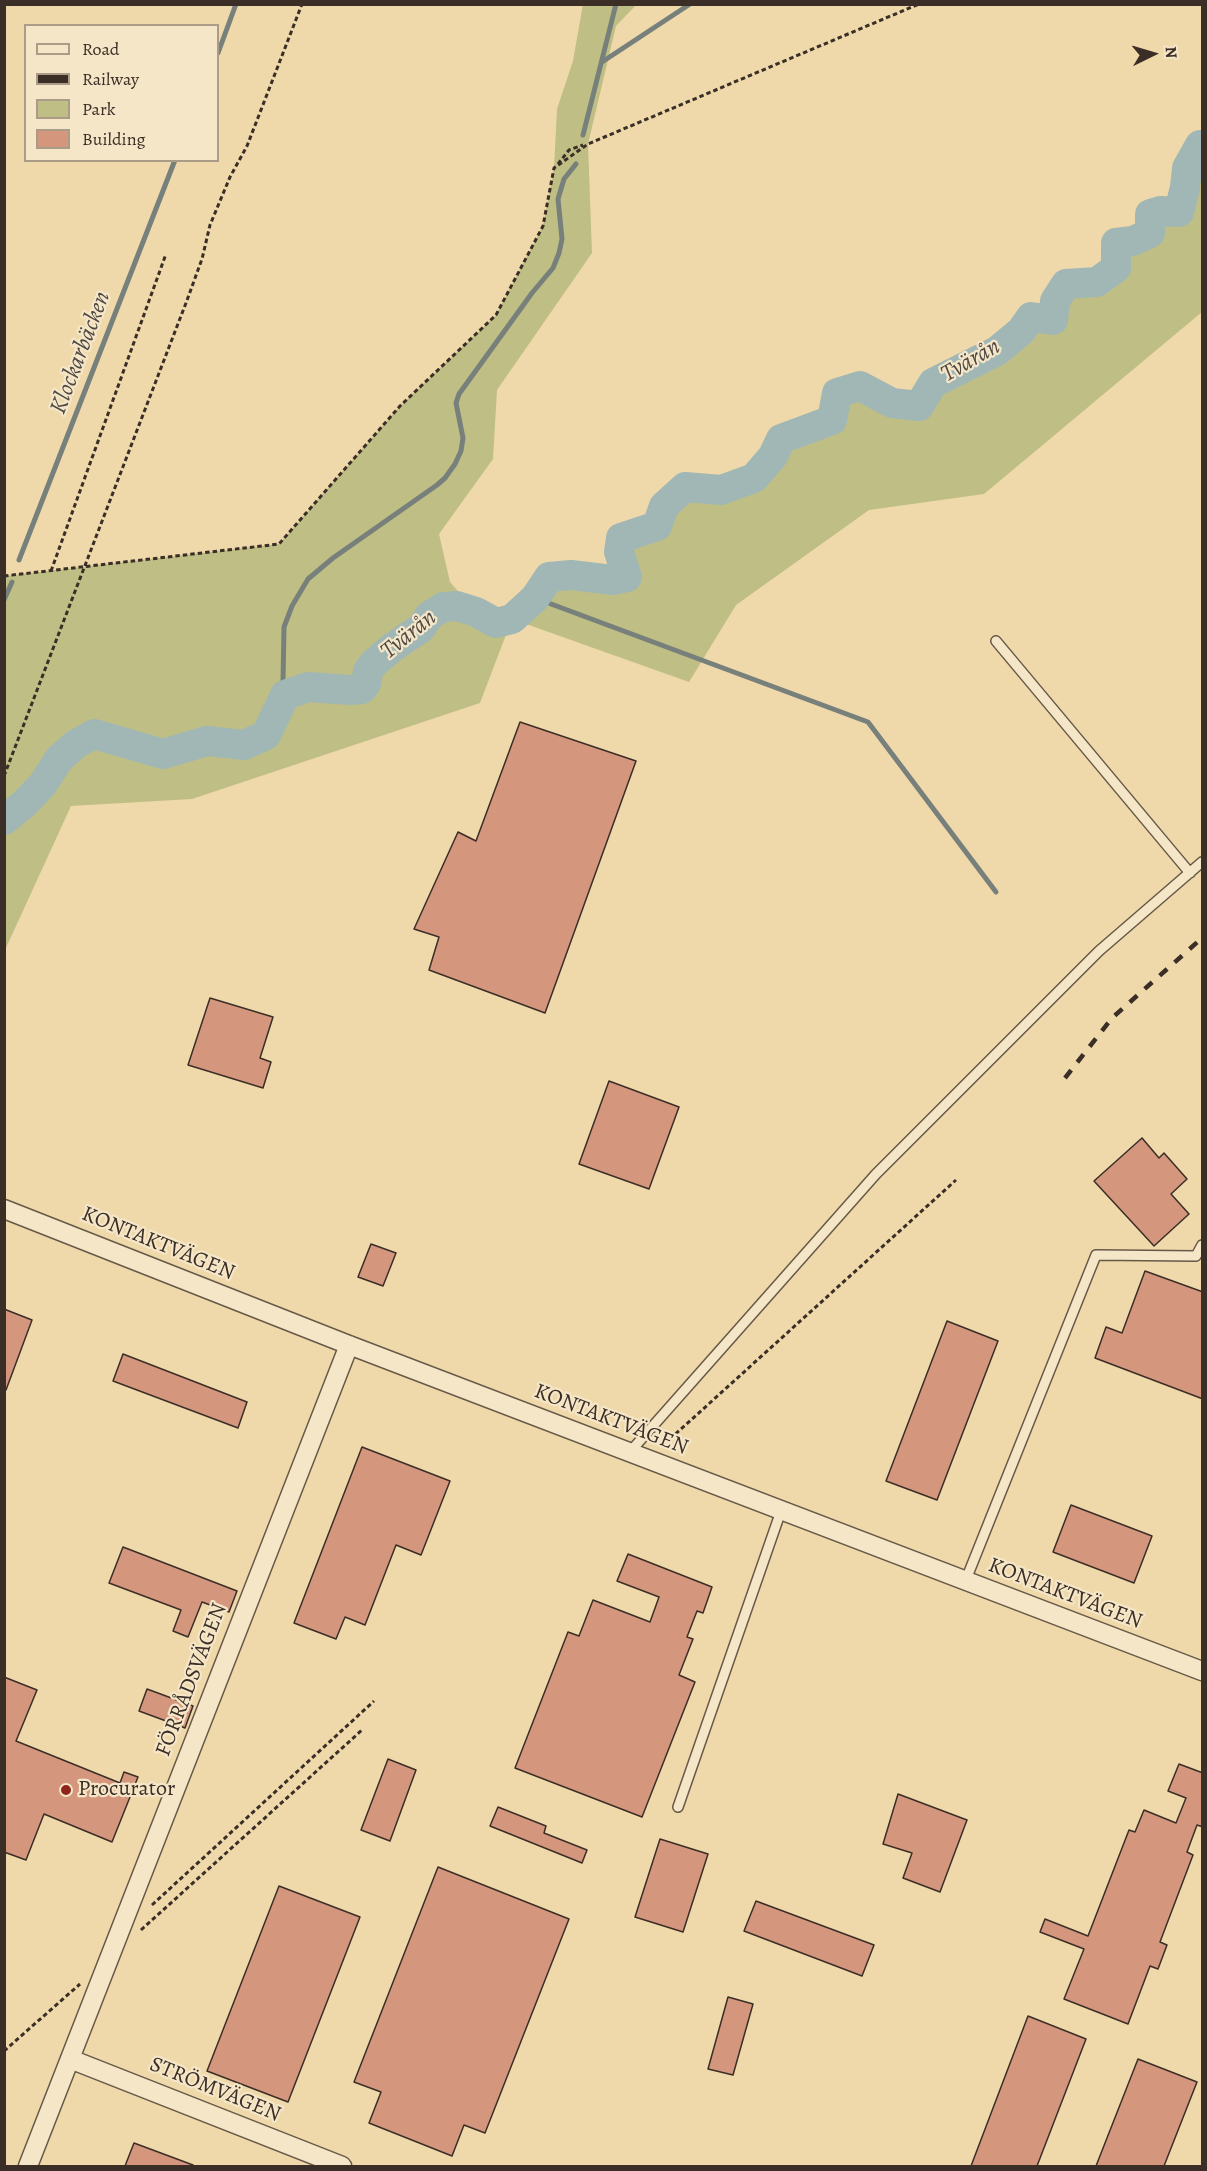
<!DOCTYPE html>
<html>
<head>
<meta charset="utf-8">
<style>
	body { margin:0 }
	#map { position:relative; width:1207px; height:2171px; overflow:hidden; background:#efd9aa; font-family:Alegreya,serif }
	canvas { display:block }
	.frame { position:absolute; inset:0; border:6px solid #3a2e26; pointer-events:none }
	.legend { position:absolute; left:24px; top:24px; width:195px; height:138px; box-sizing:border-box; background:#f5e6c8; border:2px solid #aa9c87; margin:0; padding:8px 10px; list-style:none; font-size:18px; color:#3a2e26 }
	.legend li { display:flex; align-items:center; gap:12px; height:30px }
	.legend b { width:30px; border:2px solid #aa9c87 }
	.north { position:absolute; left:1123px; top:24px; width:60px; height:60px; -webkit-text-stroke:4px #f5e6c8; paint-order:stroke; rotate:85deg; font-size:16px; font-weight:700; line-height:24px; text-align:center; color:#3a2e26 }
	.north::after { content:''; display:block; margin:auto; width:21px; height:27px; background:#3a2e26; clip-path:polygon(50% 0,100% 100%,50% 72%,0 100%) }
</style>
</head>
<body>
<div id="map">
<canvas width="1207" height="2171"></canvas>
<div class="frame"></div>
<ul class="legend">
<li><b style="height:8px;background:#f5e6c8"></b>Road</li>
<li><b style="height:8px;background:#3a2e26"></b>Railway</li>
<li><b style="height:16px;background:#bfbe85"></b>Park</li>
<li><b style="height:16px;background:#d5967e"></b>Building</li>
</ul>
<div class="north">N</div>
</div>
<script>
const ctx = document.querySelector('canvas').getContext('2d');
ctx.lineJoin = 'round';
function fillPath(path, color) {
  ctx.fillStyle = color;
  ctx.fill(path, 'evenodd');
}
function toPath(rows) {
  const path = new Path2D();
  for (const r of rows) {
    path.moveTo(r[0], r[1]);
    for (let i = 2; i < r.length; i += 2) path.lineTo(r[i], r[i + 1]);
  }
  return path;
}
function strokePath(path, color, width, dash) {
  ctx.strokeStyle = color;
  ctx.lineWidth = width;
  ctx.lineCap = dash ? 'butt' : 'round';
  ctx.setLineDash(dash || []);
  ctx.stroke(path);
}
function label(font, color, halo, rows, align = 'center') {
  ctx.font = font + ' Alegreya,serif';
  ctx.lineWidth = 4.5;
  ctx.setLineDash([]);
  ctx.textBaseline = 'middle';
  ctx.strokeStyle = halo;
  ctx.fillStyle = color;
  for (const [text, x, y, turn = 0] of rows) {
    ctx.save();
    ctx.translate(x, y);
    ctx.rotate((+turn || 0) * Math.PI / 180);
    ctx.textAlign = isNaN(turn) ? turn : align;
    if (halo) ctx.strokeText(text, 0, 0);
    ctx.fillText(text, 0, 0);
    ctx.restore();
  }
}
fillPath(toPath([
	[583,4,636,5,616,26,588,144,592,253,497,390,493,459,439,534,450,582,476,612,496,623,512,619,535,598,549,577,571,575,613,580,626,577,619,552,621,538,657,526,664,506,685,487,721,490,754,478,773,456,781,439,832,420,837,393,860,386,892,403,919,406,933,383,997,351,1021,331,1031,317,1052,320,1055,301,1066,284,1097,282,1116,268,1116,243,1133,241,1150,233,1150,214,1160,211,1179,212,1185,187,1187,168,1200,145,1202,145,1202,312,984,494,869,510,736,605,689,682,512,619,480,703,192,799,71,806,5,950,5,576,279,544,400,406,496,315,543,226,554,168,557,109,573,61]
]), '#bfbe85');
strokePath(toPath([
	[218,53,236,4],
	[602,62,690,4],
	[583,135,616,4],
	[19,560,175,160],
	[535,598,868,722,996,892],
	[4,600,12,582],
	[285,695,283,682,284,627,292,606,308,579,333,558,437,485,445,478,455,464,461,451,463,438,456,403,459,394,532,293,553,268,559,253,562,239,558,199,564,179,576,164]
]), '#78807c', 5);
strokePath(toPath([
	[4,820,24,804,43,784,59,759,76,744,94,734,163,754,207,741,244,745,266,735,285,695,308,687,350,690,362,689,366,684,368,671,375,662,393,647,421,628,429,616,443,607,457,606,476,612,496,623,512,619,535,598,549,577,571,575,613,580,627,577,619,552,621,538,657,526,664,506,685,487,721,490,754,478,773,456,781,439,832,420,837,393,860,386,892,403,919,406,933,383,997,351,1021,331,1031,317,1053,320,1055,301,1066,284,1097,282,1116,268,1116,243,1133,241,1150,233,1150,214,1160,211,1179,212,1185,187,1187,168,1200,145,1202,145]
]), '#a1b7b5', 30);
const building = toPath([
	[520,722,636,761,545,1013,429,970,439,937,414,929,458,832,476,841,520,722],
	[210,998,273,1017,260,1058,271,1062,263,1088,188,1065,210,998],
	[609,1081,679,1107,649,1189,579,1164,609,1081],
	[1142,1138,1159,1158,1164,1153,1187,1179,1171,1194,1189,1214,1154,1246,1094,1181,1142,1138],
	[371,1244,396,1253,383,1286,358,1277,371,1244],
	[1145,1271,1203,1292,1203,1399,1095,1358,1106,1327,1122,1333,1145,1271],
	[4,1309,32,1320,6,1390,4,1390,4,1309],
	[947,1321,998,1341,937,1500,886,1481,947,1321],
	[123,1354,247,1402,238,1428,113,1381,123,1354],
	[362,1447,450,1481,421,1555,396,1545,365,1625,345,1617,336,1639,294,1623,362,1447],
	[1071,1505,1152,1536,1134,1583,1053,1552,1071,1505],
	[123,1547,237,1591,229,1612,202,1602,188,1637,173,1631,181,1610,109,1583,123,1547],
	[628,1554,712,1587,703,1613,697,1611,687,1637,693,1639,679,1675,695,1682,642,1817,515,1768,568,1632,579,1636,593,1600,650,1622,659,1597,617,1581,628,1554],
	[4,1677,37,1690,16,1741,120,1783,124,1772,138,1777,112,1842,44,1814,26,1860,4,1852,4,1677],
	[147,1689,193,1706,185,1728,139,1711,147,1689],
	[388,1759,416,1770,390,1841,361,1830,388,1759],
	[1179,1764,1203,1773,1203,1827,1197,1825,1187,1852,1193,1855,1160,1942,1167,1945,1158,1969,1150,1966,1128,2024,1064,1999,1084,1949,1040,1932,1045,1919,1088,1936,1129,1830,1135,1832,1144,1810,1176,1823,1186,1798,1168,1791,1179,1764],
	[898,1794,967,1820,940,1892,903,1878,912,1853,883,1844,898,1794],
	[498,1807,546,1826,544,1833,587,1850,582,1863,490,1826,498,1807],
	[660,1839,708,1854,683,1932,635,1917,660,1839],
	[438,1867,569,1919,485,2133,464,2125,452,2156,369,2123,381,2092,354,2082,438,1867],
	[279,1886,360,1917,288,2102,207,2071,279,1886],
	[756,1901,874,1945,862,1976,744,1931,756,1901],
	[728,1997,753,2004,733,2075,708,2069,728,1997],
	[1028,2016,1086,2039,1037,2166,971,2166,1028,2016],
	[1138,2059,1197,2082,1164,2166,1096,2166,1138,2059],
	[134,2143,193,2165,192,2166,125,2166,134,2143]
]);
fillPath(building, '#d5967e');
strokePath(building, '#3a2e26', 1.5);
const service = toPath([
	[996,641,1190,873],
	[629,1453,876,1174,1099,951,1202,862],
	[965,1582,1096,1255,1196,1256,1202,1245],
	[678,1807,781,1511]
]);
const minor = toPath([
	[4,1209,349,1345,1202,1671],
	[70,2059,342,2166],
	[28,2166,349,1345]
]);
strokePath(service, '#675947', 12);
strokePath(minor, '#675947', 21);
strokePath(toPath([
	[558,164,569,150,583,145],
	[51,571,166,254],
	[4,576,279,544,400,406,496,315,543,226,554,168,588,144,919,4],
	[4,776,186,303,202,259,210,225,230,177,247,146,302,4],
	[670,1439,956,1180],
	[152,1905,374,1701],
	[141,1930,362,1730],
	[4,2051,80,1984]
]), '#3a2e26', 3, [4.5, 3]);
strokePath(service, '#f5e6c8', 9);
strokePath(minor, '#f5e6c8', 18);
strokePath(toPath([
	[1065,1078,1112,1018,1202,938]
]), '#3a2e26', 4.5, [10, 10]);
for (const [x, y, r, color] of [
	[66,1790,6,"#8f2418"]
]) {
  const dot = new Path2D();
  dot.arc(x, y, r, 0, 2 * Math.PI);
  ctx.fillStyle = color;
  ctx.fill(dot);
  strokePath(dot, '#f5e6c8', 2);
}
label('22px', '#3a2e26', '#f5e6c8', [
	["KONTAKTVÄGEN",158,1244,22],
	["KONTAKTVÄGEN",611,1420,21],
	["KONTAKTVÄGEN",1065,1594,21],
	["FÖRRÅDSVÄGEN",192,1680,-69],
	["STRÖMVÄGEN",215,2090,22]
]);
label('22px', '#3a2e26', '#f5e6c8', [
	["Procurator",78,1790]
], 'left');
label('italic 24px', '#4f4943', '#f5e6c8', [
	["Klockarbäcken",81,353,-69],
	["Tvärån",971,361,-30],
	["Tvärån",409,635,-39]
]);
</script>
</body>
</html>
